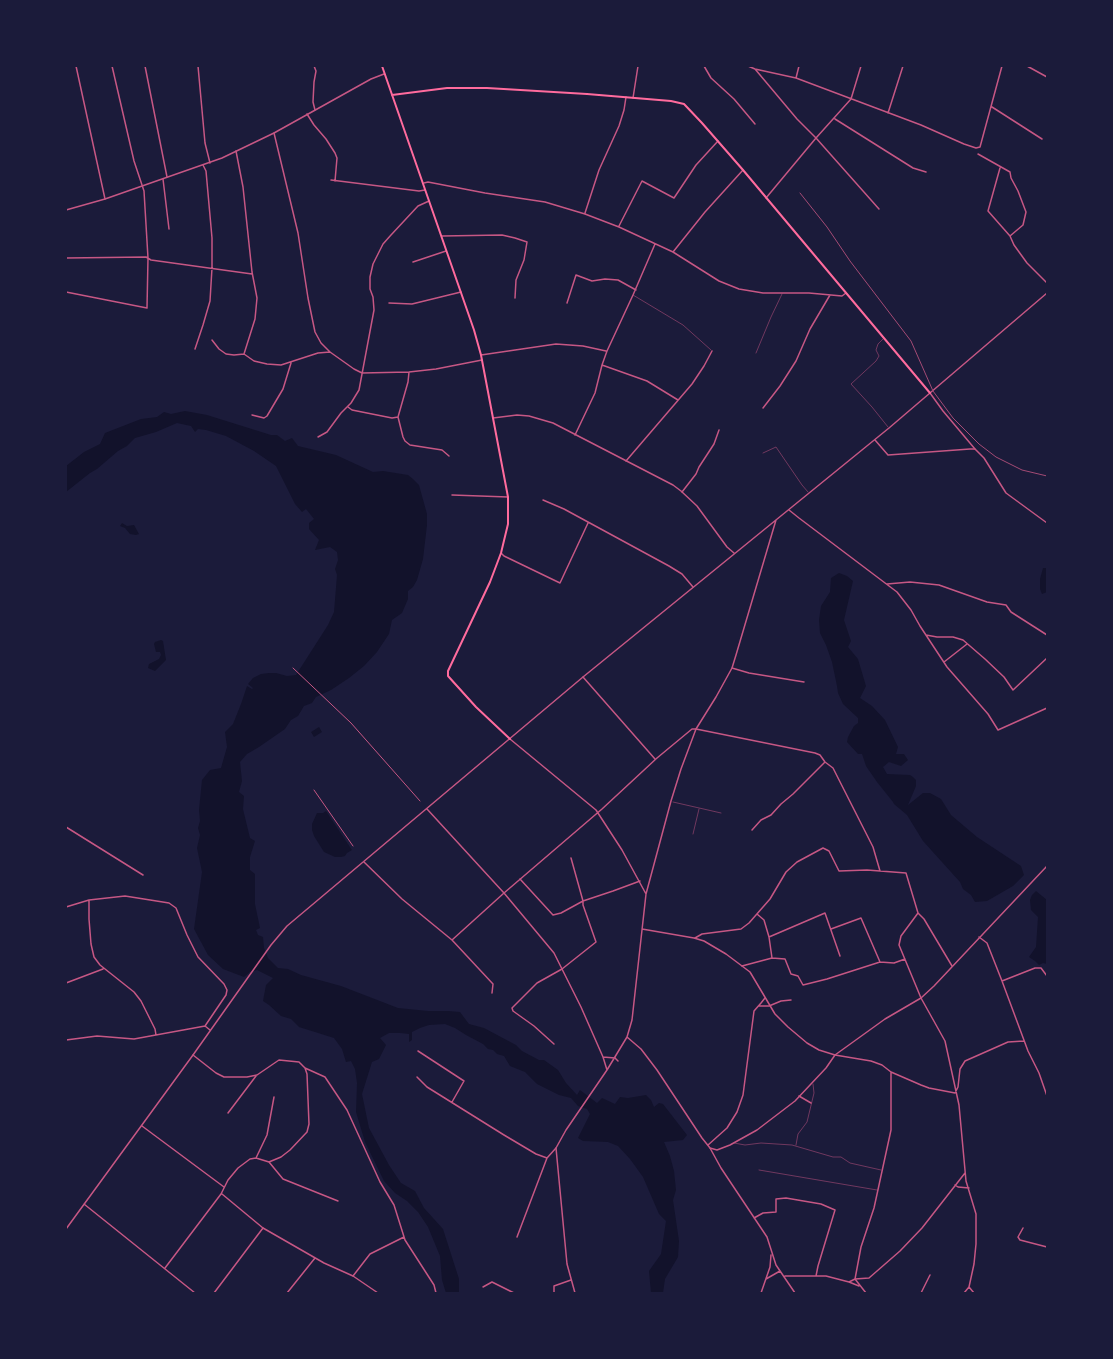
<!DOCTYPE html>
<html>
<head>
<meta charset="utf-8">
<style>
	body { margin:0 }
	#map { position:relative; width:1113px; height:1359px; overflow:hidden; background:#1b1b3a; font-family:"Source Sans 3",sans-serif }
	canvas { display:block }
	.frame { position:absolute; inset:0; border:67px solid #1b1b3a; pointer-events:none }
</style>
</head>
<body>
<div id="map">
<canvas width="1113" height="1359"></canvas>
<div class="frame"></div>
</div>
<script>
const ctx = document.querySelector('canvas').getContext('2d');
ctx.lineJoin = 'round';
function fillPath(path, color) {
  ctx.fillStyle = color;
  ctx.fill(path, 'evenodd');
}
function toPath(rows) {
  const path = new Path2D();
  for (const r of rows) {
    path.moveTo(r[0], r[1]);
    for (let i = 2; i < r.length; i += 2) path.lineTo(r[i], r[i + 1]);
  }
  return path;
}
function strokePath(path, color, width, dash) {
  ctx.strokeStyle = color;
  ctx.lineWidth = width;
  ctx.lineCap = dash ? 'butt' : 'round';
  ctx.setLineDash(dash || []);
  ctx.stroke(path);
}
fillPath(toPath([
	[185,411,207,415,271,435,277,435,285,441,292,438,298,446,336,455,373,472,383,471,408,475,413,479,419,485,427,514,427,525,423,559,417,580,413,587,408,591,408,599,402,613,392,620,389,634,377,652,364,666,349,678,331,690,316,697,312,703,304,706,298,716,291,720,285,729,259,747,247,754,240,762,242,781,239,792,244,796,243,809,250,838,255,841,250,857,250,870,255,874,255,904,260,928,256,930,258,935,263,937,264,948,268,958,278,968,288,969,301,975,341,986,398,1008,428,1011,448,1011,460,1012,469,1024,484,1028,516,1045,522,1051,539,1060,544,1060,558,1070,566,1083,577,1095,580,1090,597,1103,602,1098,615,1104,620,1097,628,1098,646,1095,651,1100,654,1107,659,1103,663,1104,687,1135,683,1140,664,1142,670,1156,674,1171,676,1190,673,1200,679,1241,678,1257,665,1279,663,1293,651,1293,649,1271,661,1254,666,1221,659,1214,643,1177,630,1159,618,1146,608,1142,583,1141,578,1138,590,1114,587,1109,578,1106,571,1098,559,1095,537,1084,525,1072,510,1066,504,1056,497,1054,493,1050,488,1049,483,1044,466,1035,455,1028,445,1024,429,1025,420,1028,412,1032,412,1040,409,1042,409,1034,400,1033,389,1033,380,1038,386,1045,379,1059,372,1062,362,1094,369,1128,389,1165,401,1183,415,1191,424,1208,443,1229,459,1279,459,1293,446,1293,442,1280,440,1256,428,1227,418,1212,407,1201,395,1193,384,1181,365,1142,356,1112,357,1083,355,1069,351,1061,346,1062,342,1049,334,1038,299,1027,291,1019,281,1016,269,1005,263,1001,266,985,273,978,257,970,250,972,244,977,223,969,208,955,194,929,202,872,197,848,200,835,198,828,200,821,199,810,202,780,210,770,221,768,227,747,225,732,233,724,241,704,247,686,252,689,253,688,248,684,253,678,261,674,269,673,276,673,287,676,296,675,328,625,334,612,337,575,335,569,338,560,337,552,330,547,315,550,319,540,309,529,309,523,314,519,306,509,302,512,295,504,276,466,254,451,226,436,206,430,198,429,195,432,191,426,177,423,156,432,135,438,127,446,118,451,97,469,90,473,66,492,66,466,84,452,100,444,105,433,141,419,157,417,164,412,171,414],
	[122,523,127,526,134,525,139,534,136,535,130,534,125,528,120,526],
	[1043,568,1047,568,1047,592,1042,594,1040,589,1040,579],
	[839,573,847,576,853,581,844,620,851,641,848,647,858,659,866,686,860,698,872,706,885,720,898,747,896,754,904,754,908,760,901,766,889,762,883,767,887,774,910,775,913,777,916,780,916,786,908,805,923,793,930,793,941,799,951,815,977,837,1021,866,1024,875,1013,886,987,901,975,902,971,895,963,889,960,882,923,841,907,815,894,804,893,802,877,782,866,766,862,754,858,754,847,742,848,737,854,726,858,723,858,718,843,704,838,693,837,686,832,662,826,645,820,633,819,620,821,606,830,592,831,578],
	[161,640,163,641,166,660,155,671,148,668,149,664,159,659,161,655,160,652,156,652,154,644,155,642],
	[319,727,322,732,314,737,311,732],
	[326,811,352,850,347,853,345,856,341,857,335,857,324,852,314,836,312,830,312,824,317,813,323,813],
	[1036,891,1047,900,1047,964,1043,963,1039,965,1035,961,1029,957,1036,947,1038,917,1031,910,1030,900,1032,895]
]), '#12122b');
strokePath(toPath([
	[633,295,683,325,711,350],
	[883,339,878,344,876,350,879,356,876,361,851,384,872,407,888,427],
	[756,353,771,317,782,294],
	[763,453,776,447,802,485,808,492],
	[673,802,721,813],
	[693,834,699,809],
	[734,1143,745,1145,761,1143,792,1145,833,1157,841,1157,850,1163,881,1170],
	[796,1145,798,1134,807,1122,814,1093,813,1084],
	[759,1170,877,1190]
]), '#c65784', 0.5);
strokePath(toPath([
	[293,668,351,723,420,801],
	[314,790,353,846]
]), '#c65784', 1);
strokePath(toPath([
	[76,66,105,199],
	[145,66,167,177],
	[198,66,205,143,210,163],
	[314,66,316,71,314,82,313,102,315,110],
	[704,66,711,78,734,99,755,124],
	[748,66,755,69,796,78,921,125,964,144,976,148,980,147,1002,66],
	[755,69,797,119,816,138,879,209],
	[796,78,799,66],
	[633,98,638,66],
	[992,107,1042,139],
	[888,113,903,66],
	[307,114,314,125,326,139,335,153,337,158,335,181],
	[835,119,913,168,926,172],
	[274,133,298,233,308,298,315,332,321,343,330,352],
	[236,151,243,187,252,272,257,298,255,319,244,354],
	[978,154,1010,172,1011,178,1018,191,1026,212,1023,225,1010,236],
	[1000,168,988,211,1010,236,1014,245,1027,263,1047,283],
	[163,179,169,229],
	[331,180,419,191,425,190],
	[424,183,428,182,485,193,545,202,585,214,619,227,673,252,719,281,739,289,763,293,809,293,842,296,846,293],
	[766,198,816,138,851,99,861,66],
	[585,213,599,170,619,126,624,110,626,97],
	[619,226,642,181,674,198,696,165,718,141],
	[442,236,502,235,515,238,527,242,524,260,516,280,515,298],
	[673,252,705,212,743,170],
	[66,258,146,257,151,260,252,274],
	[413,262,446,251],
	[66,292,147,308,148,258,144,191,134,161,112,66],
	[389,303,412,304,461,292],
	[567,303,576,275,592,281,605,279,618,280,636,290],
	[212,340,219,349,226,354,234,355,244,354,254,361,267,364,281,365,318,353,330,352,354,369,362,373,409,372,436,369,482,360],
	[195,349,203,325,210,301,212,268,212,238,206,171,203,165],
	[481,355,556,344,583,346,606,351],
	[602,365,647,381,678,400],
	[409,372,408,382,398,417,403,437,405,441,410,445,442,450,449,456],
	[348,407,352,410,392,418,398,417],
	[763,408,780,386,796,361,810,329,830,295],
	[252,415,264,418,267,416,283,389,291,363],
	[575,435,595,393,602,365,607,351,633,295,655,244],
	[318,437,327,432,341,413,351,403,359,390,374,310,373,297,370,289,370,277,373,264,383,244,391,235,418,206,429,201],
	[875,440,888,455,970,449,975,449],
	[626,461,692,384,704,366,712,351],
	[682,492,696,474,699,467,714,444,719,430],
	[452,495,508,497],
	[543,500,564,509,669,566,682,574,693,587],
	[789,510,799,518,897,592,911,610,920,626,947,667,988,714,998,730,1047,708],
	[501,553,504,556,560,583,588,523],
	[887,584,910,582,939,585,987,602,1006,605,1011,612,1047,635],
	[926,635,937,637,953,637,963,640,985,659,1004,677,1013,690,1047,658],
	[944,662,967,644],
	[732,668,749,673,804,682],
	[583,677,655,759],
	[696,729,815,753,820,755,825,762,833,768,873,847,880,871],
	[66,827,143,875],
	[752,830,761,820,771,815,781,804,793,794,825,762],
	[364,862,402,899,452,940,493,984,492,993],
	[520,879,553,915,561,913,583,901,613,891,640,881],
	[89,900,89,919,91,944,94,957,100,965,134,992,141,1001,155,1029,156,1035],
	[66,907,89,900,125,896,169,903,176,908,187,935,198,957,224,984,227,990,226,995,205,1026],
	[918,913,901,936,899,945,921,998,945,1041,959,1105,966,1181,976,1214,976,1244,974,1264,969,1287,964,1293],
	[757,914,764,920,769,937,772,958],
	[831,929,861,918,880,962],
	[769,937,825,913,840,956],
	[979,937,987,943,1002,981,1028,1051,1039,1073,1047,1096],
	[695,938,702,934,741,929,749,923,770,899,786,872,797,862,823,848,829,851,839,871,867,870,906,873,918,913,924,919,952,966],
	[452,940,504,893],
	[742,966,772,958,785,959,791,974,798,976,803,985,827,979,880,962,894,963,905,959],
	[1002,981,1035,968,1041,968,1047,976],
	[66,983,103,969],
	[759,1006,769,1006,781,1001,791,1000],
	[66,1040,97,1036,134,1039,205,1026,210,1030],
	[554,1044,534,1026,513,1011,512,1008,537,983,562,969,596,942,583,905,583,901,571,858],
	[418,1051,464,1081,452,1102],
	[835,1055,871,1061,882,1065,891,1072,921,1085,929,1088,955,1093,958,1087,960,1069,965,1061,1008,1042,1024,1041],
	[615,1058,618,1061],
	[305,1068,325,1077,347,1110,380,1182,394,1205,405,1240,434,1285,436,1293],
	[417,1077,427,1087,504,1135,536,1154,547,1158],
	[799,1096,811,1103],
	[228,1113,256,1076],
	[142,1126,224,1187],
	[708,1145,727,1128,737,1112,743,1095,754,1011,761,1003,765,998],
	[710,1148,721,1168,767,1237,776,1265,795,1293],
	[256,1158,267,1135,274,1097],
	[269,1162,283,1179,338,1201],
	[955,1185,958,1187,969,1188],
	[222,1194,263,1228],
	[754,1218,763,1213,776,1212,776,1199,786,1198,821,1204,835,1210,818,1266,816,1276],
	[1023,1228,1018,1237,1020,1240,1047,1247],
	[517,1237,547,1158,556,1148],
	[165,1268,221,1194,228,1180,238,1168,250,1159,256,1158,269,1162,281,1157,290,1150,307,1132,309,1124,307,1074,305,1068,299,1062,279,1060,257,1075,247,1077,224,1077,216,1073,193,1055],
	[353,1276,370,1254,404,1237],
	[785,1276,826,1276,849,1282,859,1286],
	[766,1279,780,1271],
	[849,1282,855,1279,869,1278,900,1251,922,1228,965,1173],
	[483,1287,492,1282,514,1293],
	[969,1287,974,1293],
	[554,1293,554,1286,571,1280],
	[761,1293,770,1267,771,1255],
	[866,1293,855,1279,861,1247,874,1208,891,1130,891,1072],
	[921,1293,930,1275]
]), '#c65784', 1.5);
strokePath(toPath([
	[1027,66,1047,77],
	[66,210,105,199,222,158,274,133,371,79,384,74],
	[930,393,943,411,975,449,984,458,1006,493,1047,523],
	[493,418,517,415,529,416,553,423,673,485,681,491,697,506,727,547,734,553],
	[510,739,596,810,622,850,646,894],
	[427,809,504,893,554,953,581,1007,603,1057,607,1070],
	[504,893,602,809,657,758,692,729,696,729],
	[642,929,694,938,704,941,726,954,750,972,775,1014,788,1027,807,1043,819,1050,835,1055],
	[627,1037,641,1049,657,1070,702,1138,710,1148,717,1150,730,1145,757,1130,795,1101,826,1068,835,1055,885,1019,921,998,934,986,1047,866],
	[603,1057,615,1058],
	[84,1204,195,1293],
	[66,1229,193,1055,271,945,287,926,583,677,889,428,1047,293],
	[214,1293,263,1228,324,1263,353,1276,378,1293],
	[287,1293,315,1258],
	[575,1293,567,1264,556,1148,566,1130,607,1070,627,1037,632,1020,646,894,671,801,681,769,696,729,716,697,732,668,736,655,776,520]
]), '#c65784', 1.5);
strokePath(toPath([
	[382,66,474,330,481,355,508,497,508,524,501,553,490,582,448,671,448,676,476,707,510,739],
	[392,95,447,88,487,88,587,94,671,101,684,104,702,123,743,170,930,393]
]), '#ff6b9d', 2);
strokePath(toPath([
	[800,193,827,227,850,261,911,341,933,391,953,418,979,444,996,457,1022,470,1047,476]
]), '#a44b75', 1);
</script>
</body>
</html>
